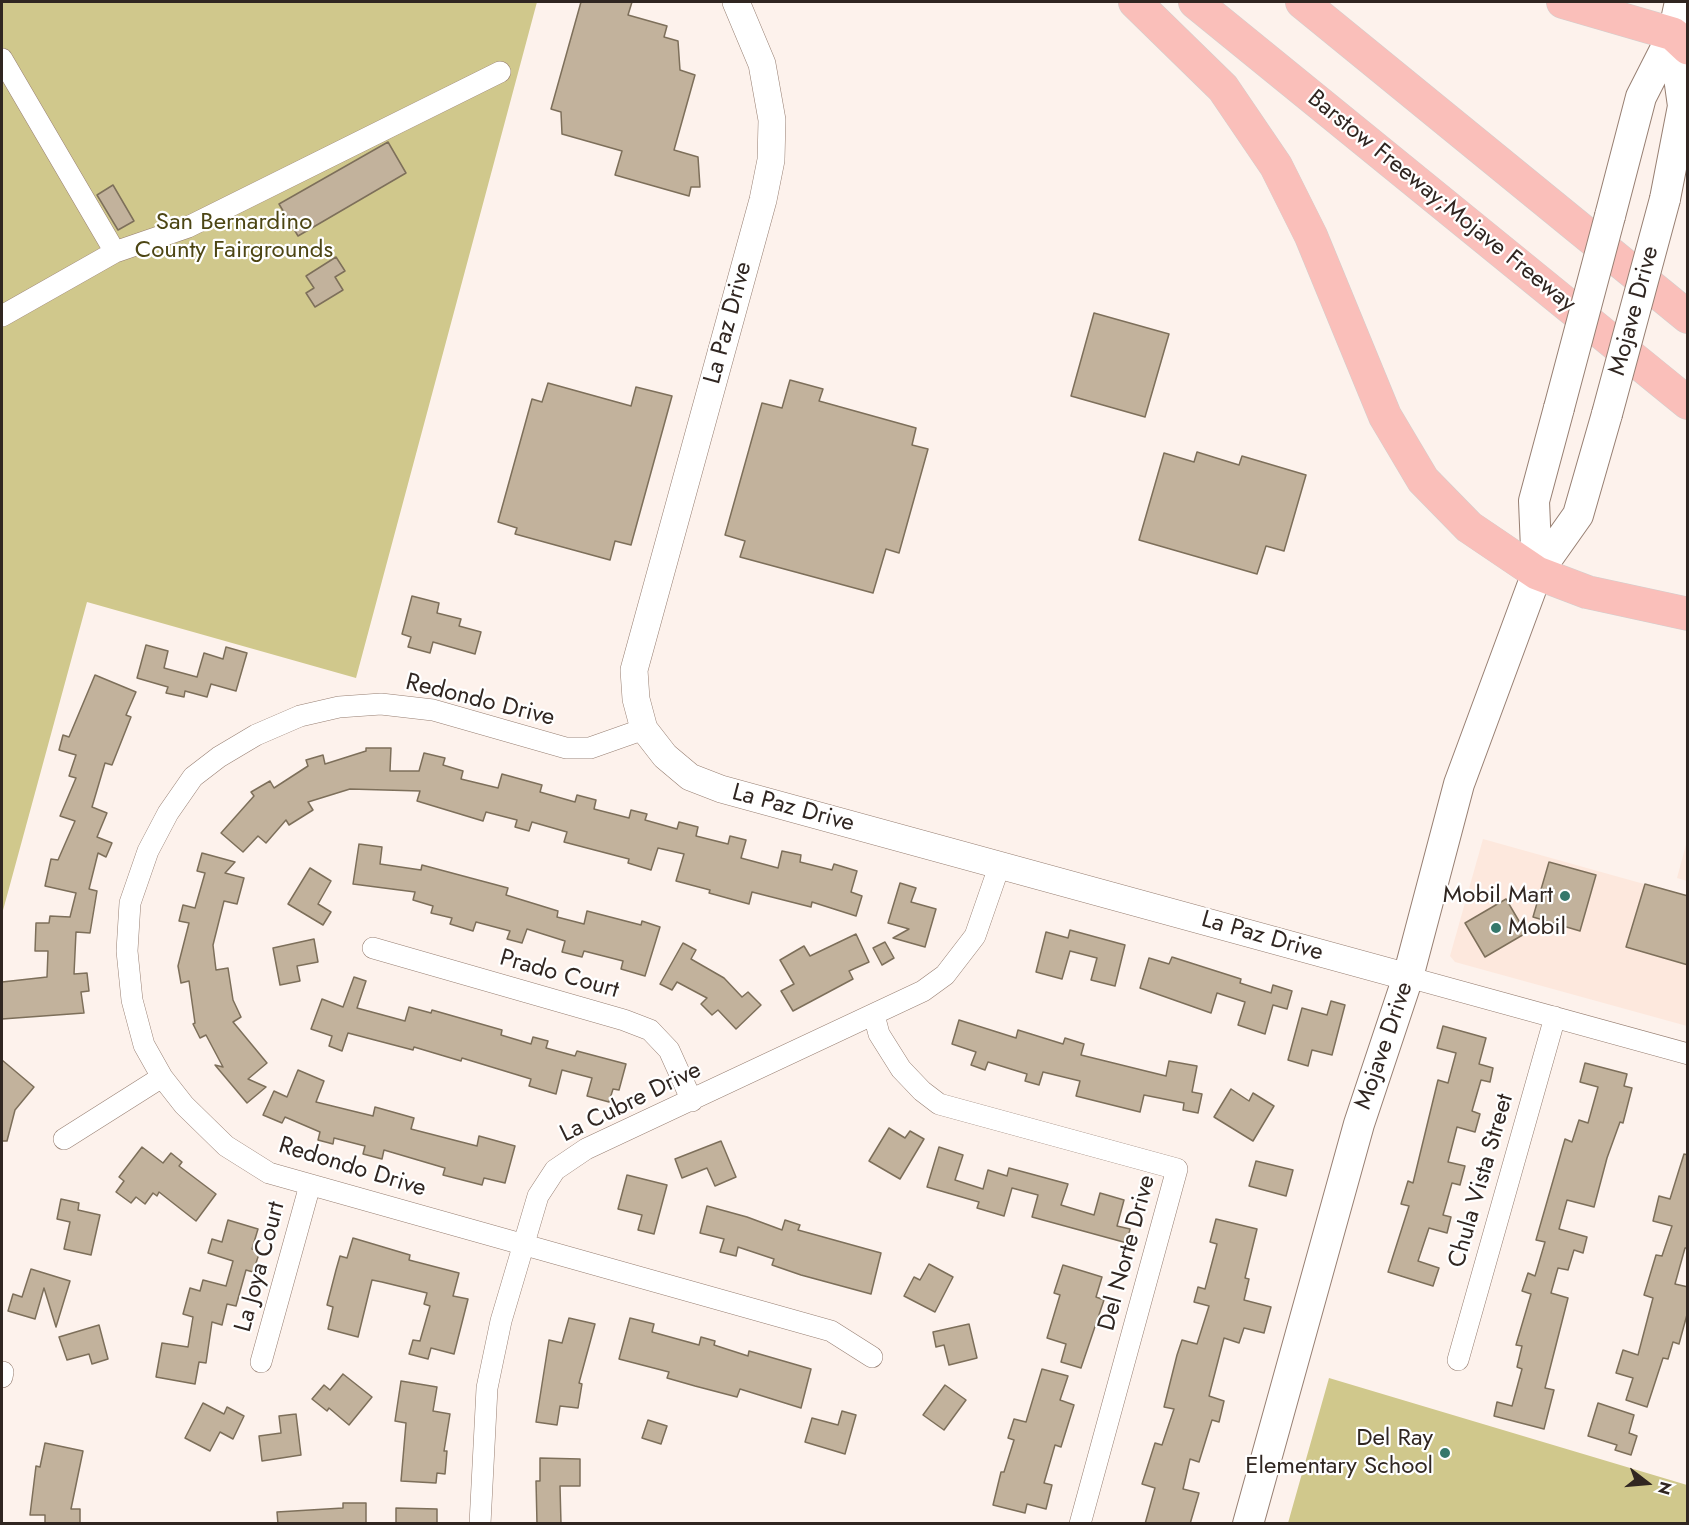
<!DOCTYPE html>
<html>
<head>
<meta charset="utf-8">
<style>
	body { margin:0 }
	#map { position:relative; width:1689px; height:1525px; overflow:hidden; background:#fdf2ec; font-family:Jost,sans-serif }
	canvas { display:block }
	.frame { position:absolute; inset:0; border:3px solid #302621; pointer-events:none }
	.north { position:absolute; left:1617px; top:1453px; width:60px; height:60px; -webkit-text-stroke:4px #fff; paint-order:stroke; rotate:106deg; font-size:16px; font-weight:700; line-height:24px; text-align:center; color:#302621 }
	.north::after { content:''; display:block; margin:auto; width:21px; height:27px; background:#302621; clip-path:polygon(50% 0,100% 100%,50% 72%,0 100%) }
</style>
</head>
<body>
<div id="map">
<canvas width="1689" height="1525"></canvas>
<div class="frame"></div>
<div class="north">N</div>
</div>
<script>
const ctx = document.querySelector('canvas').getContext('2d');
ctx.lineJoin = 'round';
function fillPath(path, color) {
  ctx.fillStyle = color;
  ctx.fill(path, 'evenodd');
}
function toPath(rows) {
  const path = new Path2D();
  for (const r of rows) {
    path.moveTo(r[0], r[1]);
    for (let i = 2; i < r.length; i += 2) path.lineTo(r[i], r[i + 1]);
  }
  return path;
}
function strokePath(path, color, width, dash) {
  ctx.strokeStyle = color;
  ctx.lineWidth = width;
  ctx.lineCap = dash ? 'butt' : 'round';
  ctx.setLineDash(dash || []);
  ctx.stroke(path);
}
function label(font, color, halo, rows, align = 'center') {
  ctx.font = font + ' Jost,sans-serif';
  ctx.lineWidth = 4.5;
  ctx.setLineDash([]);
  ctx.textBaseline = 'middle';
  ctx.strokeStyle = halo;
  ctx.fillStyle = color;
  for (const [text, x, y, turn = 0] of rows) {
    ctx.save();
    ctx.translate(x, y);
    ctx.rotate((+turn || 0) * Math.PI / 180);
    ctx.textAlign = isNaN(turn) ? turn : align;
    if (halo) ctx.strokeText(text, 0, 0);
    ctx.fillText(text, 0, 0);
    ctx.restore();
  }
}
fillPath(toPath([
	[1483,839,1687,896,1687,1026,1455,962,1450,956],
	[1687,841,1687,881,1677,878]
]), '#fde8dd');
fillPath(toPath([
	[2,2,537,2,356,678,87,602,2,914],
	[1329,1378,1687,1485,1687,1523,1288,1523]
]), '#d0c88c');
const building = toPath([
	[581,2,632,2,628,15,667,26,664,37,678,41,680,70,695,75,674,150,698,157,700,187,691,187,689,196,615,175,622,151,562,134,561,112,551,109,581,2],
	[388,142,406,173,298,236,279,204,388,142],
	[113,185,134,221,118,230,97,195,113,185],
	[336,257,345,271,335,277,343,290,315,307,306,293,314,288,306,276,336,257],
	[1094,313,1169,334,1145,417,1071,396,1094,313],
	[790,380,823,389,819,401,916,428,912,445,928,449,899,553,886,549,873,593,740,557,745,541,725,535,762,403,782,408,790,380],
	[548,383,631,406,636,387,672,396,631,545,615,541,610,560,515,534,517,528,498,522,532,399,542,402,548,383],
	[1197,452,1239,465,1242,456,1306,475,1284,551,1266,546,1257,574,1139,540,1164,453,1194,462,1197,452],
	[412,596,439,603,437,613,461,619,459,626,481,632,475,654,433,642,430,653,408,647,411,637,402,634,412,596],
	[146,645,168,651,164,668,197,677,204,653,223,659,226,647,247,653,236,691,211,684,207,697,185,691,184,697,166,693,168,687,137,678,146,645],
	[95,675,136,692,126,715,131,717,112,765,105,763,92,807,107,813,97,837,112,843,106,857,98,853,89,889,97,891,90,933,76,932,74,974,87,973,89,991,81,992,84,1013,2,1019,2,982,47,977,48,951,35,951,36,923,49,923,50,916,70,917,76,893,45,886,51,859,58,860,75,821,60,816,76,778,69,776,76,755,59,750,63,735,69,737,95,675],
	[366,748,391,748,390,771,419,771,424,753,445,758,443,765,463,771,461,779,498,788,502,774,542,785,540,792,575,802,577,795,596,800,594,809,629,818,631,810,647,814,645,820,677,829,679,822,698,827,696,836,728,844,730,836,746,840,741,858,778,868,782,851,801,855,800,862,832,870,834,864,857,871,851,892,862,896,856,916,812,902,811,907,752,892,749,904,709,893,710,890,676,881,684,854,658,848,651,870,628,863,629,859,564,842,567,832,532,822,529,831,515,827,517,820,486,812,483,821,417,801,420,791,350,789,308,802,313,810,289,825,286,820,266,843,258,836,243,852,221,833,254,796,251,792,270,781,274,788,308,766,306,760,323,755,325,764,366,751,366,748],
	[359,844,382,847,380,864,421,870,422,865,508,888,506,895,558,911,557,917,584,924,587,911,641,925,642,921,660,927,645,976,621,969,623,961,584,951,582,957,562,952,565,941,527,929,522,943,507,939,510,931,476,922,473,931,450,924,452,918,431,913,433,906,413,900,415,892,353,884,359,844],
	[202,853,235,862,225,873,244,878,237,904,224,901,213,945,216,970,228,968,233,1000,241,1017,233,1022,267,1063,248,1079,266,1087,247,1103,215,1065,223,1067,206,1035,200,1038,193,1024,195,1023,189,981,181,983,178,966,189,923,179,921,183,905,195,908,205,873,197,871,202,853],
	[1549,862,1596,875,1580,931,1533,917,1549,862],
	[310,868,331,881,318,904,331,912,323,925,288,904,310,868],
	[900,883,916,888,911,902,936,909,925,947,893,938,909,929,888,923,900,883],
	[1645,884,1688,896,1688,965,1626,947,1645,884],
	[1506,899,1526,933,1485,957,1465,923,1506,899],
	[1070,930,1125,945,1115,986,1091,980,1097,958,1070,951,1062,979,1036,972,1046,932,1068,938,1070,930],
	[856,934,869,962,849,971,853,979,793,1011,781,991,794,984,780,960,804,946,810,956,856,934],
	[314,939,318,962,297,966,300,981,280,985,273,948,314,939],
	[885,942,894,958,882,965,873,948,885,942],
	[683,943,696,950,691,959,724,978,742,997,748,992,761,1005,736,1029,718,1010,712,1015,701,1004,707,998,677,982,672,990,660,984,683,943],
	[1172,957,1241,979,1240,983,1271,993,1273,985,1292,991,1287,1009,1273,1005,1265,1034,1238,1025,1245,1002,1217,993,1211,1013,1140,988,1149,958,1169,964,1172,957],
	[354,977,366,981,357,1008,405,1021,409,1007,431,1013,432,1010,502,1030,501,1035,531,1044,533,1037,548,1041,546,1048,575,1056,577,1051,626,1064,619,1090,613,1089,609,1102,587,1096,592,1078,562,1070,556,1094,529,1086,531,1079,462,1058,461,1061,414,1047,413,1050,348,1033,342,1051,329,1046,332,1036,311,1029,322,999,343,1007,354,977],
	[1331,1001,1345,1005,1332,1055,1312,1050,1308,1066,1288,1060,1302,1008,1327,1015,1331,1001],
	[959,1020,1016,1038,1018,1030,1063,1044,1065,1038,1084,1044,1081,1055,1166,1076,1169,1061,1197,1066,1192,1092,1202,1094,1198,1113,1183,1110,1184,1103,1144,1095,1140,1112,1076,1096,1080,1081,1043,1072,1039,1085,1025,1081,1027,1074,988,1062,985,1070,971,1065,976,1052,952,1044,959,1020],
	[1443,1026,1486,1038,1479,1064,1493,1068,1490,1082,1481,1080,1472,1111,1480,1114,1475,1132,1457,1127,1448,1162,1465,1166,1460,1185,1452,1183,1443,1215,1451,1217,1447,1233,1429,1228,1418,1261,1439,1268,1433,1286,1388,1272,1409,1206,1401,1204,1408,1181,1413,1183,1438,1080,1448,1083,1456,1053,1437,1048,1443,1026],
	[2,1060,34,1087,15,1110,7,1141,2,1141,2,1060],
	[1585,1063,1627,1074,1624,1086,1632,1088,1623,1123,1620,1122,1607,1158,1594,1207,1567,1200,1559,1229,1587,1237,1583,1253,1574,1250,1568,1270,1558,1268,1551,1293,1568,1298,1545,1388,1554,1390,1544,1429,1494,1416,1497,1402,1512,1406,1522,1369,1517,1367,1522,1346,1516,1345,1531,1294,1522,1291,1528,1273,1535,1276,1545,1242,1536,1240,1565,1139,1572,1142,1579,1120,1588,1123,1598,1087,1580,1082,1585,1063],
	[298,1070,324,1081,316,1102,373,1116,375,1107,414,1118,411,1129,477,1146,479,1136,515,1146,505,1183,484,1178,482,1185,443,1175,445,1168,384,1150,382,1159,363,1154,365,1146,334,1138,333,1144,318,1140,320,1132,285,1117,282,1123,263,1115,274,1091,287,1097,298,1070],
	[1231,1089,1249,1101,1253,1093,1274,1106,1253,1141,1214,1117,1231,1089],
	[889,1128,905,1138,910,1131,924,1139,900,1179,869,1161,889,1128],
	[721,1141,736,1177,715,1186,707,1168,682,1178,675,1159,721,1141],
	[142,1147,163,1163,171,1153,182,1162,179,1166,216,1194,196,1221,159,1192,157,1196,153,1193,145,1204,136,1197,131,1203,116,1192,124,1181,119,1177,142,1147],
	[939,1147,963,1155,955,1180,983,1189,988,1170,1007,1176,1009,1168,1068,1184,1061,1205,1094,1215,1100,1193,1124,1200,1117,1226,1130,1229,1127,1243,1032,1217,1038,1195,1012,1188,1004,1216,977,1208,979,1202,927,1187,939,1147],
	[1684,1154,1688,1155,1688,1248,1685,1248,1675,1284,1688,1287,1688,1311,1679,1344,1673,1342,1668,1359,1663,1358,1647,1407,1626,1400,1633,1378,1616,1373,1623,1350,1638,1355,1653,1298,1644,1295,1656,1255,1662,1256,1672,1226,1653,1221,1659,1196,1670,1199,1684,1154],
	[1256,1161,1293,1170,1286,1196,1249,1186,1256,1161],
	[627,1175,667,1185,654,1234,638,1230,642,1215,618,1209,627,1175],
	[61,1199,79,1203,78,1210,100,1215,91,1255,64,1249,70,1222,57,1219,61,1199],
	[707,1206,747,1217,782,1230,785,1220,800,1225,798,1230,881,1253,871,1294,801,1275,772,1265,774,1259,738,1247,736,1256,720,1252,724,1239,700,1233,707,1206],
	[1216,1219,1257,1229,1245,1278,1249,1279,1244,1300,1271,1307,1264,1333,1244,1328,1239,1343,1224,1338,1209,1396,1224,1401,1219,1422,1212,1420,1199,1462,1190,1459,1183,1489,1199,1493,1190,1524,1145,1524,1155,1488,1142,1484,1155,1443,1162,1445,1174,1409,1164,1407,1177,1355,1182,1340,1197,1344,1209,1306,1194,1302,1198,1287,1205,1289,1217,1244,1210,1242,1216,1219],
	[228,1220,258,1229,252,1249,260,1251,253,1272,246,1270,236,1306,227,1304,222,1325,212,1322,206,1363,199,1362,195,1384,156,1377,162,1343,188,1347,193,1317,183,1314,190,1288,200,1291,203,1280,226,1286,233,1261,208,1253,212,1239,222,1242,228,1220],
	[353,1238,410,1255,409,1260,459,1273,453,1296,468,1299,454,1354,431,1348,428,1359,409,1354,413,1340,420,1341,430,1306,424,1304,427,1293,382,1282,372,1280,358,1337,328,1329,333,1307,327,1305,336,1270,340,1256,347,1258,353,1238],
	[929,1264,953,1277,935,1312,904,1296,914,1277,920,1280,929,1264],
	[1063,1265,1102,1277,1096,1297,1104,1300,1081,1368,1061,1362,1066,1344,1047,1338,1060,1295,1054,1293,1063,1265],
	[31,1269,70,1281,56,1327,44,1288,35,1319,8,1311,13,1294,22,1297,31,1269],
	[569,1318,595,1324,579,1383,582,1384,578,1408,560,1406,557,1425,536,1422,549,1340,562,1343,569,1318],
	[630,1318,654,1324,652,1332,699,1345,701,1337,715,1341,714,1345,748,1356,749,1351,811,1369,801,1408,740,1389,737,1397,695,1386,667,1378,669,1372,619,1359,630,1318],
	[969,1324,977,1358,949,1365,944,1345,936,1347,933,1332,969,1324],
	[99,1325,108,1359,92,1364,89,1354,67,1360,59,1337,99,1325],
	[1042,1369,1068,1376,1060,1400,1074,1405,1061,1447,1055,1445,1044,1483,1052,1485,1046,1509,1027,1504,1025,1513,993,1505,1001,1472,1004,1472,1014,1440,1008,1438,1014,1419,1026,1422,1042,1369],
	[343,1374,372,1397,349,1425,329,1408,327,1411,312,1399,324,1385,330,1390,343,1374],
	[401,1381,437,1387,433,1411,450,1414,444,1451,447,1451,445,1474,437,1473,436,1483,401,1481,406,1423,395,1421,401,1381],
	[945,1385,966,1400,944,1430,923,1415,945,1385],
	[203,1403,224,1414,227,1407,244,1416,233,1439,220,1432,210,1451,185,1438,203,1403],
	[1598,1403,1634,1415,1629,1433,1637,1436,1631,1455,1615,1450,1617,1445,1588,1436,1598,1403],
	[842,1411,856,1415,845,1454,805,1442,812,1418,838,1425,842,1411],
	[296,1414,301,1455,262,1461,259,1436,281,1433,279,1416,296,1414],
	[648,1420,667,1426,661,1444,642,1438,648,1420],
	[45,1443,83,1451,71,1509,80,1509,80,1524,45,1524,45,1515,30,1515,36,1466,40,1467,45,1443],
	[540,1458,580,1459,580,1486,560,1486,561,1524,537,1524,536,1481,540,1481,540,1458],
	[343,1503,366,1503,366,1524,278,1524,277,1512,343,1508,343,1503],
	[396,1508,437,1509,437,1524,396,1524,396,1508]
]);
fillPath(building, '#c2b29c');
strokePath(building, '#7d6f5a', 1.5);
const minor = toPath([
	[2,59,115,252],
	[2,316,115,252,188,227,500,72],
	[644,729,590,748,566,748,433,710,381,704,339,707,300,716,256,735,219,757,193,777,168,813,148,851,130,903,127,951,132,1000,144,1045,162,1077,184,1105,226,1146,269,1173,831,1331,872,1357],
	[373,948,624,1020,650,1030,669,1050,692,1101],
	[1408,977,1688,1054],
	[874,1015,879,1034,901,1069,922,1091,939,1104,1177,1169,1080,1524],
	[64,1139,162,1077],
	[1458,1360,1555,1017],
	[261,1362,310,1185],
	[2,1377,3,1372],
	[480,1524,487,1388,501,1321,538,1196,555,1170,586,1149,923,991,945,975,975,936,1000,864]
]);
const tertiary = toPath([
	[736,2,762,64,772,120,771,160,763,200,634,670,636,699,644,729,665,756,690,777,721,789,1408,977]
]);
const secondary = toPath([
	[1665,199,1683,106,1673,34],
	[1610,216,1641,97,1673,34,1680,2],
	[1537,573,1534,501,1559,408],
	[1248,1524,1359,1124,1408,977,1459,784,1537,573,1578,515,1607,414]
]);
const motorway = toPath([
	[1135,2,1223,88,1276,166,1311,236,1385,416,1423,480,1469,527,1537,573,1587,592,1688,614],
	[1195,2,1688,403],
	[1302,2,1688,317],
	[1563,2,1673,34,1688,48]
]);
strokePath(minor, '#977f72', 22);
strokePath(tertiary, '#977f72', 28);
strokePath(secondary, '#977f72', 32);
strokePath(motorway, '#d1cfce', 34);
strokePath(minor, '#fff', 21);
strokePath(tertiary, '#fff', 27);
strokePath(secondary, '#fff', 30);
strokePath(motorway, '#fabfba', 33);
const secondaryBridge = toPath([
	[1559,408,1610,216],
	[1607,414,1665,199]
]);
strokePath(secondaryBridge, '#977f72', 32, []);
strokePath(secondaryBridge, '#fff', 30);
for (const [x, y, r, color] of [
	[1565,896,6,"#35786b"],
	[1496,928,6,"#35786b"],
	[1445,1453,6,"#35786b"]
]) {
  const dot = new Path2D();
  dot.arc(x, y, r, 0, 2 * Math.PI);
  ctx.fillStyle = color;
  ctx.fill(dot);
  strokePath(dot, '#fff', 2);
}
label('24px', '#302621', '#fff', [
	["Barstow Freeway;Mojave Freeway",1441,202,39],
	["Mojave Drive",1635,311,-75],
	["La Paz Drive",729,323,-75],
	["Redondo Drive",480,701,14],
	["La Paz Drive",793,809,15],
	["La Paz Drive",1262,937,16],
	["Prado Court",559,975,16],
	["Mojave Drive",1385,1046,-71],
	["La Cubre Drive",631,1103,-26],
	["Redondo Drive",352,1168,17],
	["Chula Vista Street",1482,1181,-74],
	["Del Norte Drive",1128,1253,-75],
	["La Joya Court",261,1267,-75]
]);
label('24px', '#4c4513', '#fff', [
	["San Bernardino",234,223],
	["County Fairgrounds",234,251]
]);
label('24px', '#302621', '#fff', [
	["Mobil Mart",1553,896],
	["Mobil",1508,928,"left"],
	["Del Ray",1433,1439],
	["Elementary School",1433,1467]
], 'right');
</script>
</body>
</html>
